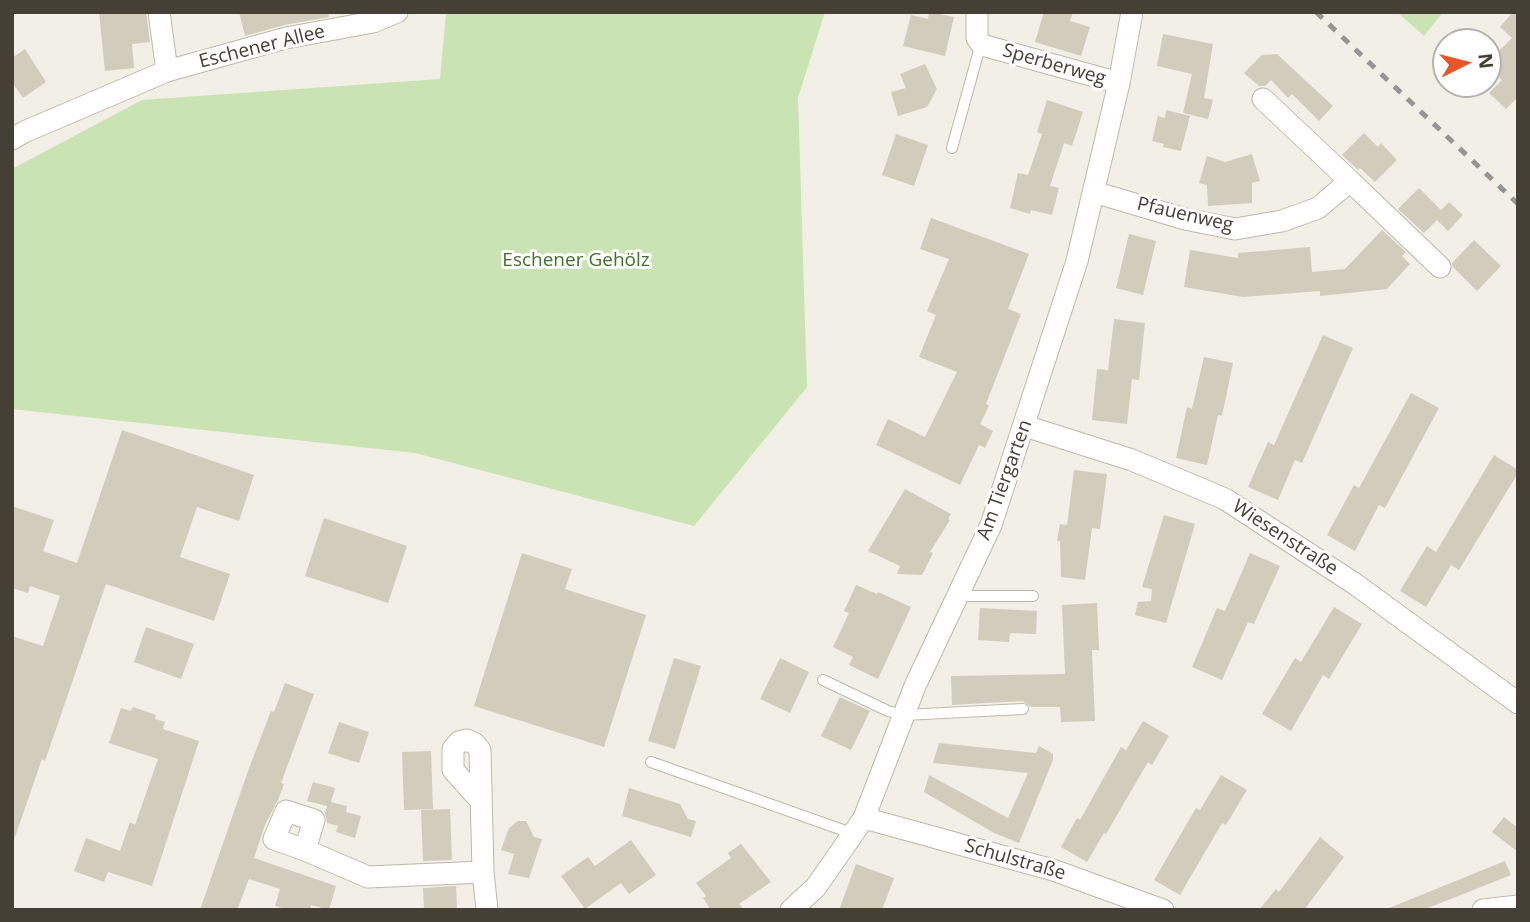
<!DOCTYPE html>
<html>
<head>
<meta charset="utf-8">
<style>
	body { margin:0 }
	#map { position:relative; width:1530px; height:922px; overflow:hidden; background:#f2efe7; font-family:"Open Sans",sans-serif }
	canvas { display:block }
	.frame { position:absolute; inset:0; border:14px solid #444036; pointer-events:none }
	.north { position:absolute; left:1432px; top:28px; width:70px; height:70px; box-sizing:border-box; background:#fff; border:2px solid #b4b3af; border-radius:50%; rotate:84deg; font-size:19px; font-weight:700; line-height:28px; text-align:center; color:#444036 }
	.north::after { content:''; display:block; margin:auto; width:24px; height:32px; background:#e95527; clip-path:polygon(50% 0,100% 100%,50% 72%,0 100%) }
</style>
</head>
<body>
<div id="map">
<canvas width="1530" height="922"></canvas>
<div class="frame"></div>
<div class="north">N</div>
</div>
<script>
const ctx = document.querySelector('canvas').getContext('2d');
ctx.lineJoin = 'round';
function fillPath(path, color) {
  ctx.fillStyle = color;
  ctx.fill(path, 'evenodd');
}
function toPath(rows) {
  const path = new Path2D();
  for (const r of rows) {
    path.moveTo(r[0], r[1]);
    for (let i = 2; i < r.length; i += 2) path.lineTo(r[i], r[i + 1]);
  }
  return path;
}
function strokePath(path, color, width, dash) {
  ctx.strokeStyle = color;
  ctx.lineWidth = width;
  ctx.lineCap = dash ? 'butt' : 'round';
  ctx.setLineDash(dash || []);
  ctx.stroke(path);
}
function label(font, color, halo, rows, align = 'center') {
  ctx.font = font + ' "Open Sans",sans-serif';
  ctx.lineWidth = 6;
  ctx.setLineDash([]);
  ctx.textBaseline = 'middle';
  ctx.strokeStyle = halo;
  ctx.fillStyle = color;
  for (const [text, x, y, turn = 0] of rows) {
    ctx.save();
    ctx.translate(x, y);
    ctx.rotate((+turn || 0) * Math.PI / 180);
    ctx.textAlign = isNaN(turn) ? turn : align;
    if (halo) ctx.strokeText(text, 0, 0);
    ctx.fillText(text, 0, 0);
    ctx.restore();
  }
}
fillPath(toPath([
	[446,12,825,12,798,98,807,387,694,526,415,453,12,409,12,169,142,100,440,79],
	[1397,12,1443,12,1424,36]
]), '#c9e3b2');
fillPath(toPath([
	[99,12,146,12,150,42,132,44,134,68,105,71],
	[239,12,328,12,329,17,284,25,245,36],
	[929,12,954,17,945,56,903,46,911,15,928,19],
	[1044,12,1073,12,1070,21,1090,27,1081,56,1035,42],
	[1513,12,1518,12,1518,97,1506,109,1489,93,1502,80,1488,67,1488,62,1512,38,1500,27],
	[1163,34,1213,44,1204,98,1213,100,1208,119,1183,113,1192,74,1157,66],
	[25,49,46,82,23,98,12,82,12,58],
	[1277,54,1333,106,1319,121,1292,94,1288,98,1271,80,1265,86,1259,86,1244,73,1262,55],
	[925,64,937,89,927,107,898,116,891,92,906,88,900,74],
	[1047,100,1083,112,1072,146,1064,143,1050,186,1059,188,1052,215,1031,210,1030,214,1010,208,1018,173,1028,175,1042,134,1037,132],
	[1166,110,1190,116,1181,151,1163,147,1164,144,1152,141,1158,116,1165,118],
	[1364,133,1378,147,1381,143,1397,160,1375,182,1360,168,1358,170,1342,155],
	[896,134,928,145,914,186,882,175],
	[1252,154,1260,181,1252,183,1252,203,1208,206,1207,185,1199,183,1207,156,1225,162],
	[1419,188,1441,210,1449,202,1463,215,1448,231,1437,220,1424,233,1398,209],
	[931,218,1029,254,1008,309,1021,314,986,404,989,406,980,424,993,431,985,448,979,445,960,485,876,445,888,419,925,437,957,372,919,357,936,315,927,311,949,259,920,249],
	[1382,230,1406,252,1402,256,1410,264,1387,289,1320,296,1320,291,1243,297,1184,287,1190,250,1238,258,1238,253,1310,247,1312,272,1345,269],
	[1129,234,1156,241,1143,295,1116,288],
	[1474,240,1501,266,1477,291,1453,267,1452,263],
	[1114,319,1145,323,1139,380,1132,379,1127,424,1092,420,1097,369,1108,370],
	[1323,335,1353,348,1302,463,1295,460,1278,500,1248,487,1268,442,1274,445],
	[1204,357,1233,363,1222,416,1218,415,1207,465,1176,458,1187,407,1192,409],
	[1411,393,1439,408,1385,508,1379,505,1355,551,1327,535,1354,485,1359,488],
	[122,430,254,475,239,521,197,507,180,557,230,574,214,621,106,584,45,761,42,759,15,837,12,837,12,636,43,646,60,596,30,586,28,593,12,588,12,506,54,520,43,551,77,563],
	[1494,455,1518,470,1518,473,1459,570,1451,565,1426,607,1400,591,1427,546,1436,552],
	[1074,470,1107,474,1100,529,1092,528,1085,580,1061,577,1060,541,1057,541,1060,524,1067,525],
	[905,489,951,514,948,519,950,520,930,552,933,553,922,575,897,574,900,566,868,551],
	[1164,515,1195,524,1166,623,1135,615,1138,602,1151,601,1152,589,1142,587],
	[324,518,407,546,388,603,305,576],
	[522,553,572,569,565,589,646,615,604,747,474,706],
	[1250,553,1280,566,1254,624,1248,622,1222,680,1192,667,1217,608,1225,611],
	[856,585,877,594,878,592,911,607,878,679,849,665,853,657,833,647,849,613,844,611],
	[1097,603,1099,650,1092,650,1095,721,1061,722,1060,707,1031,707,1023,701,952,705,951,676,1065,674,1062,605],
	[1334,607,1362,624,1329,679,1323,675,1291,731,1262,714,1295,658,1301,662],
	[980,608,1037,611,1036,634,1010,633,1009,642,978,640],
	[146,627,194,644,181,679,134,662],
	[674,658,701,666,675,749,648,741],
	[780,658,809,672,790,713,760,699],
	[285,683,314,694,281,783,284,784,278,800,265,825,254,858,336,886,329,910,311,905,310,910,289,910,275,906,280,889,249,879,237,910,200,910,248,771,271,711,274,712],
	[840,697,870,711,851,750,821,736],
	[133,707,156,715,155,719,165,722,163,729,199,741,152,886,108,872,104,882,74,871,86,838,120,851,130,822,135,825,158,759,109,743,121,708,131,711],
	[1143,721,1169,736,1152,765,1148,762,1106,834,1104,833,1087,862,1061,847,1077,818,1080,820,1121,747,1126,750],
	[339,722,369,732,359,763,328,753],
	[939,743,1036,753,1039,746,1053,754,1053,760,1019,843,994,833,924,792,929,775,1008,818,1028,773,933,763],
	[431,751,433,809,404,810,402,752],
	[1221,775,1247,790,1226,825,1222,823,1180,895,1154,880,1196,808,1200,810],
	[313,782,335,788,331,802,347,806,346,812,361,816,355,838,336,832,338,826,327,823,325,813,327,806,307,801],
	[629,788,680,804,688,819,696,821,691,837,622,816],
	[450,809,452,860,423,861,421,810],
	[1504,817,1518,828,1518,852,1492,832],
	[518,821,526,821,534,837,542,839,529,878,508,874,514,854,501,850,509,828],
	[1320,837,1344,857,1304,910,1259,910,1276,889,1279,892],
	[631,840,656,875,629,894,621,883,585,909,561,876,588,857,595,866],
	[741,844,771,882,739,904,744,910,711,910,703,898,706,896,696,883,731,858,728,853],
	[1505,861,1511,875,1423,910,1384,910],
	[856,864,894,878,882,910,839,910],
	[456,886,457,910,424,910,423,888]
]), '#d2ccbd');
const lane = toPath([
	[952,148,978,54,982,45],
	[957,596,1033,596],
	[823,680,888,711,904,715,1023,709],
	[651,762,854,834]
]);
const street = toPath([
	[159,12,167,71],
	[977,12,977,38,982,45,1119,83],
	[1263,99,1350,181],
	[12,139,24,132,167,71,286,38,373,22,397,12],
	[1094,192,1185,219,1235,229,1282,221,1318,208,1350,181,1440,267],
	[1025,426,1132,460,1225,499,1355,584,1518,703],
	[481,801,453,770,453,749,459,742,467,740,475,744,480,750,483,872,487,910],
	[864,818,1053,870,1163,910],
	[305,850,314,820,286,811,274,839,305,850,368,877,483,872],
	[791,910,816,887,864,818,915,686,991,525,1077,261,1119,83,1132,12],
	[1483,910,1518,906]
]);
strokePath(lane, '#bcb8aa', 12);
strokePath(street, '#bcb8aa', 23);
strokePath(lane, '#fff', 10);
strokePath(street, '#fff', 21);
strokePath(toPath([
	[1316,12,1518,204]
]), '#959595', 5, [9, 9]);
label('19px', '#444036', '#fff', [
	["Eschener Allee",262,47,-14],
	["Sperberweg",1054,65,16],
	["Pfauenweg",1185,215,13],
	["Am Tiergarten",1005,480,-70],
	["Wiesenstraße",1285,538,33],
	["Schulstraße",1015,860,16]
]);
label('19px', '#42712e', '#fff', [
	["Eschener Gehölz",576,261]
]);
</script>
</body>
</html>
